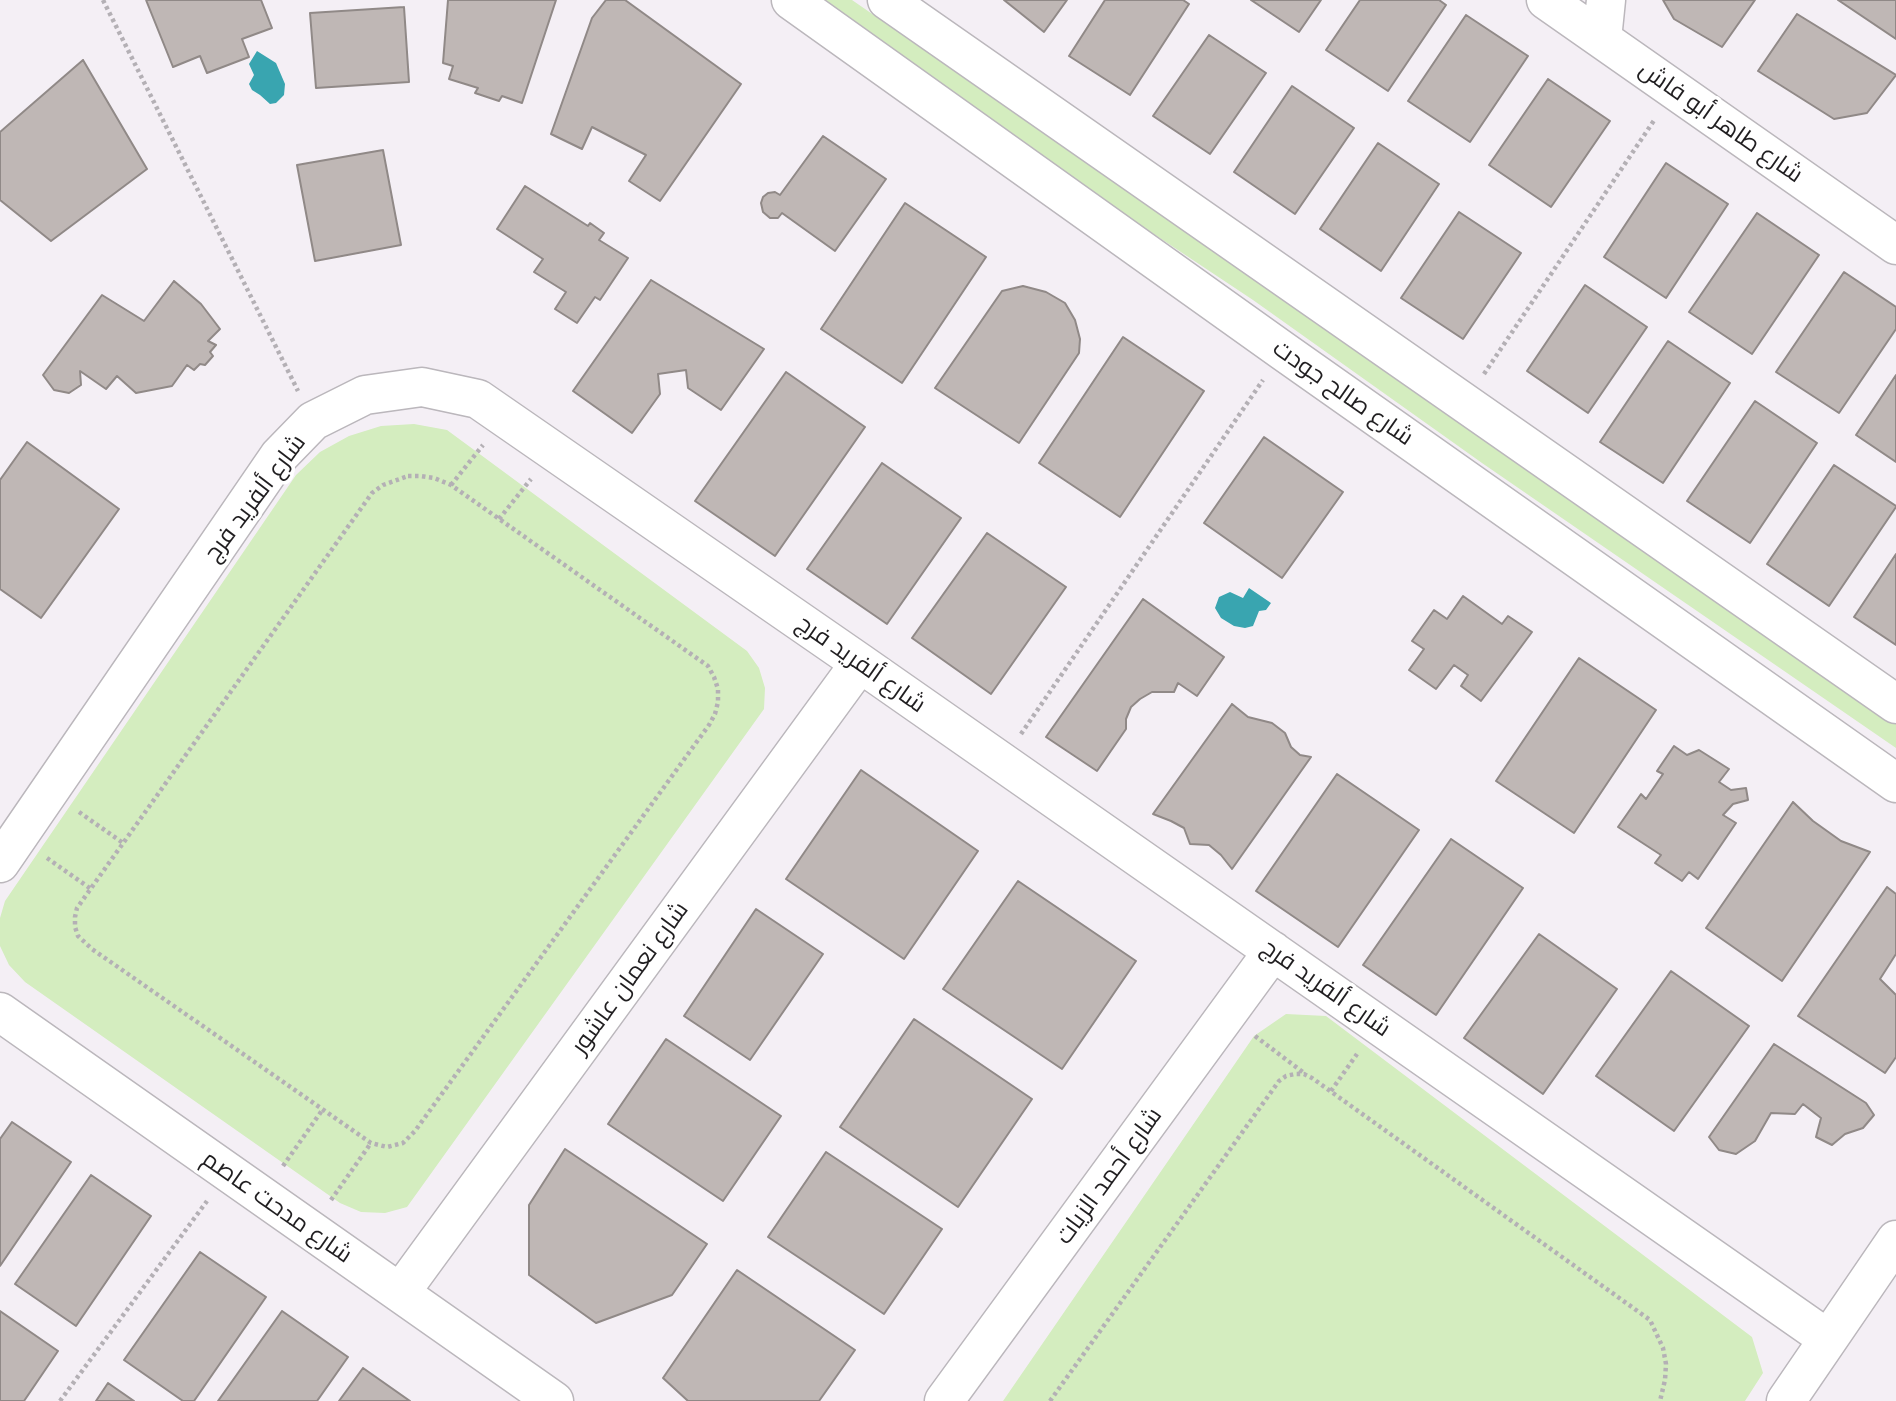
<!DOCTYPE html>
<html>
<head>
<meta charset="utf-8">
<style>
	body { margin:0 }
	canvas { display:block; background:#f4eff5 }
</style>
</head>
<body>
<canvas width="1896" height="1401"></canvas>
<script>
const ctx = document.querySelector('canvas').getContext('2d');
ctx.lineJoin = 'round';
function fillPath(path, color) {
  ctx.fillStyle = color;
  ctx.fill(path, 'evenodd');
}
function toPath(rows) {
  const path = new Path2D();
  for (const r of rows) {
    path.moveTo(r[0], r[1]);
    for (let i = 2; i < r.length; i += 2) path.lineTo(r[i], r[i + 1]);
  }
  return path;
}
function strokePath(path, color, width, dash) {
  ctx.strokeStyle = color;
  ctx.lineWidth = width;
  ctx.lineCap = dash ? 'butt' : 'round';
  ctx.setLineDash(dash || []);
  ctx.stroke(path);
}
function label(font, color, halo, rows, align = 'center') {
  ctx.font = font + ' Raleway,Cairo,sans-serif';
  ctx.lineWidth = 7;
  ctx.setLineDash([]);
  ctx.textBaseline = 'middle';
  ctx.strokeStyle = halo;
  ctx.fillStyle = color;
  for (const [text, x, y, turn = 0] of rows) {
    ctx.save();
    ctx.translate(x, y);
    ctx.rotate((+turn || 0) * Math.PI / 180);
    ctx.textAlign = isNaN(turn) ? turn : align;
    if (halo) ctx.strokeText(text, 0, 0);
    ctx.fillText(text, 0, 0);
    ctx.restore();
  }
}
fillPath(toPath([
	[811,0,852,0,1896,721,1896,748,1482,463,1253,300,1023,147],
	[414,424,447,430,747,651,759,668,765,688,764,709,407,1207,385,1213,361,1212,340,1203,25,982,9,965,0,946,0,918,5,901,296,475,320,452,349,436,381,426],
	[1286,1014,1326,1016,1752,1337,1763,1373,1745,1401,1003,1401,1254,1036]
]), '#d4edbf');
fillPath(toPath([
	[257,51,276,63,285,84,284,95,276,103,270,104,260,95,252,90,249,84,254,75,249,64],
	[1249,588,1271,603,1266,610,1259,611,1253,626,1245,628,1234,626,1221,618,1215,608,1219,597,1230,592,1243,598]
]), '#39a5b0');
const building = toPath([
	[146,0,261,0,272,28,242,39,249,57,207,73,200,56,173,67,146,0],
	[448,0,556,0,522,103,502,96,499,101,475,93,478,88,449,79,453,66,443,63,448,0],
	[606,0,625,0,741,84,660,201,629,181,646,155,592,127,582,149,551,134,592,18,606,0],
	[1004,0,1067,0,1044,32,1004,0],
	[1105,0,1183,0,1189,4,1130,95,1069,56,1105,0],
	[1251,0,1321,0,1299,32,1251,0],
	[1360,0,1439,0,1446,5,1388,91,1326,50,1360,0],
	[1663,0,1755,0,1722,47,1674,19,1663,0],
	[1838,0,1896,0,1896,39,1838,0],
	[404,7,409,82,316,88,310,13,404,7],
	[1797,14,1896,75,1867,113,1834,119,1758,71,1797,14],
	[1466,15,1528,56,1470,142,1408,101,1466,15],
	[1209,35,1266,73,1210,154,1153,116,1209,35],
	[83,60,147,169,51,241,0,200,0,132,83,60],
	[1548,79,1610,121,1551,207,1489,165,1548,79],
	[1292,86,1354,128,1295,214,1234,172,1292,86],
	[823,136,886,179,835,251,782,213,778,218,770,218,763,212,761,203,763,197,768,193,775,192,780,195,823,136],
	[1378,143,1439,184,1381,271,1320,229,1378,143],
	[383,150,401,245,315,261,297,165,383,150],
	[1666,163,1728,204,1666,298,1604,257,1666,163],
	[525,186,588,226,590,223,604,233,599,240,628,258,600,300,595,297,577,323,555,309,566,292,534,272,543,259,497,229,525,186],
	[905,203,986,257,902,383,821,329,905,203],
	[1459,212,1521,253,1463,339,1401,298,1459,212],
	[1757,213,1819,255,1752,354,1689,312,1757,213],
	[1844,272,1896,307,1896,329,1839,413,1776,372,1844,272],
	[651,280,764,349,721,410,688,388,686,370,658,374,660,394,632,433,573,391,651,280],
	[174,281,201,304,220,329,208,341,216,345,210,352,213,356,205,365,200,364,194,370,187,365,172,386,136,393,117,376,106,389,80,371,81,385,69,393,54,390,43,375,102,295,144,321,174,281],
	[1585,285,1647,327,1588,413,1527,371,1585,285],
	[1023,286,1046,292,1065,303,1075,320,1080,339,1079,353,1019,443,935,388,1002,291,1023,286],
	[1123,337,1204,391,1120,517,1039,463,1123,337],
	[1668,341,1730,383,1663,483,1600,442,1668,341],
	[786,372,865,427,775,556,695,501,786,372],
	[1896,375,1896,462,1856,435,1896,375],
	[1755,401,1817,443,1750,543,1687,501,1755,401],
	[1264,437,1343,492,1282,578,1204,523,1264,437],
	[27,442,119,509,41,618,0,589,0,480,27,442],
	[882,463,961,518,887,624,807,569,882,463],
	[1834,465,1896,506,1896,507,1829,606,1767,564,1834,465],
	[987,533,1066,587,991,694,912,638,987,533],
	[1896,554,1896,645,1854,617,1896,554],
	[1463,596,1502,624,1508,616,1532,632,1481,701,1461,686,1468,675,1454,665,1436,689,1409,670,1424,649,1412,641,1434,610,1447,619,1463,596],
	[1143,599,1224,657,1197,696,1178,683,1174,692,1152,692,1140,699,1131,707,1126,719,1126,729,1097,771,1046,737,1143,599],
	[1579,658,1656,710,1574,833,1496,781,1579,658],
	[1232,704,1248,717,1272,723,1285,733,1291,747,1300,755,1311,757,1232,869,1221,855,1209,845,1190,844,1184,828,1171,821,1153,814,1232,704],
	[1674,746,1687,755,1699,750,1729,769,1719,782,1731,790,1746,788,1748,800,1733,804,1723,815,1736,823,1698,879,1689,872,1682,881,1655,863,1661,855,1618,827,1641,794,1646,799,1663,774,1657,771,1674,746],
	[861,770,978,851,904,959,786,879,861,770],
	[1337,774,1419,830,1338,947,1256,891,1337,774],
	[1793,802,1813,821,1841,841,1870,852,1782,981,1706,928,1793,802],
	[1451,839,1523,888,1436,1015,1363,965,1451,839],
	[1018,881,1136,961,1062,1069,943,989,1018,881],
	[1887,887,1896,894,1896,954,1880,979,1896,995,1896,1057,1885,1073,1798,1016,1887,887],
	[756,909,823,954,750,1060,684,1016,756,909],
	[1539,934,1617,989,1543,1094,1464,1038,1539,934],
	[1671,971,1749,1026,1674,1131,1596,1076,1671,971],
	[914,1019,1032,1099,958,1207,840,1127,914,1019],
	[666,1039,781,1116,723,1201,608,1124,666,1039],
	[1774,1044,1866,1103,1874,1115,1863,1128,1845,1134,1832,1145,1816,1137,1821,1118,1803,1104,1795,1114,1771,1113,1755,1141,1736,1154,1719,1150,1709,1137,1774,1044],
	[12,1122,71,1162,0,1266,0,1139,12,1122],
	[565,1149,707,1244,672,1295,596,1323,529,1275,529,1205,565,1149],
	[826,1152,942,1229,884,1314,768,1237,826,1152],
	[91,1175,151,1216,76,1326,15,1284,91,1175],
	[200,1252,266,1297,194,1401,183,1401,124,1360,200,1252],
	[737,1270,855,1350,819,1401,688,1401,663,1378,737,1270],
	[0,1311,58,1351,24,1401,0,1401,0,1311],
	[282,1311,348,1357,317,1401,218,1401,282,1311],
	[363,1368,410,1401,339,1401,363,1368],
	[108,1383,134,1401,96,1401,108,1383]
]);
fillPath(building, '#bfb7b5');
strokePath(building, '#908987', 2);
const minor = toPath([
	[791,0,1283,351,1896,783],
	[887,0,1896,704],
	[1546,0,1896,245],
	[1602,39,1606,0],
	[0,863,279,456,313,421,365,395,422,387,478,399,860,663,1828,1339],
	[0,1012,554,1401],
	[400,1293,860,663],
	[944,1401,1273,951],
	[1786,1401,1896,1240]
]);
strokePath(minor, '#bbb7bc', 41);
strokePath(toPath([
	[103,0,298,391],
	[1484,374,1655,119],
	[408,476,421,476,434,478,451,485,708,666,714,677,718,689,718,702,715,714,709,725,415,1131,403,1143,387,1147,371,1143,92,949,78,936,75,927,75,917,77,908,372,493,383,485,408,476],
	[451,485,483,445],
	[499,519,531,479],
	[1021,734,1263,380],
	[79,812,123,843],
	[47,858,91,889],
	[1255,1036,1304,1073],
	[1331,1091,1357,1054],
	[283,1166,323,1109],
	[331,1200,371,1143],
	[60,1401,207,1201],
	[1050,1401,1279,1081,1286,1076,1295,1074,1304,1074,1312,1078,1650,1320,1663,1348,1666,1364,1665,1380,1660,1401]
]), '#b4b0b5', 4.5, [3.5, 3.5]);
strokePath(minor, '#fff', 38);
label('24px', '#201e20', '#fff', [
	["شارع طاهر أبو فاش",1721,122,35],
	["شارع صالح جودت",1343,393,35],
	["شارع ألفريد فرج",255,498,-53],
	["شارع ألفريد فرج",861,664,35],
	["شارع نعمان عاشور",630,978,-54],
	["شارع ألفريد فرج",1326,988,35],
	["شارع أحمد الزيات",1109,1176,-54],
	["شارع مدحت عاصم",277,1207,35]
]);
</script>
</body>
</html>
